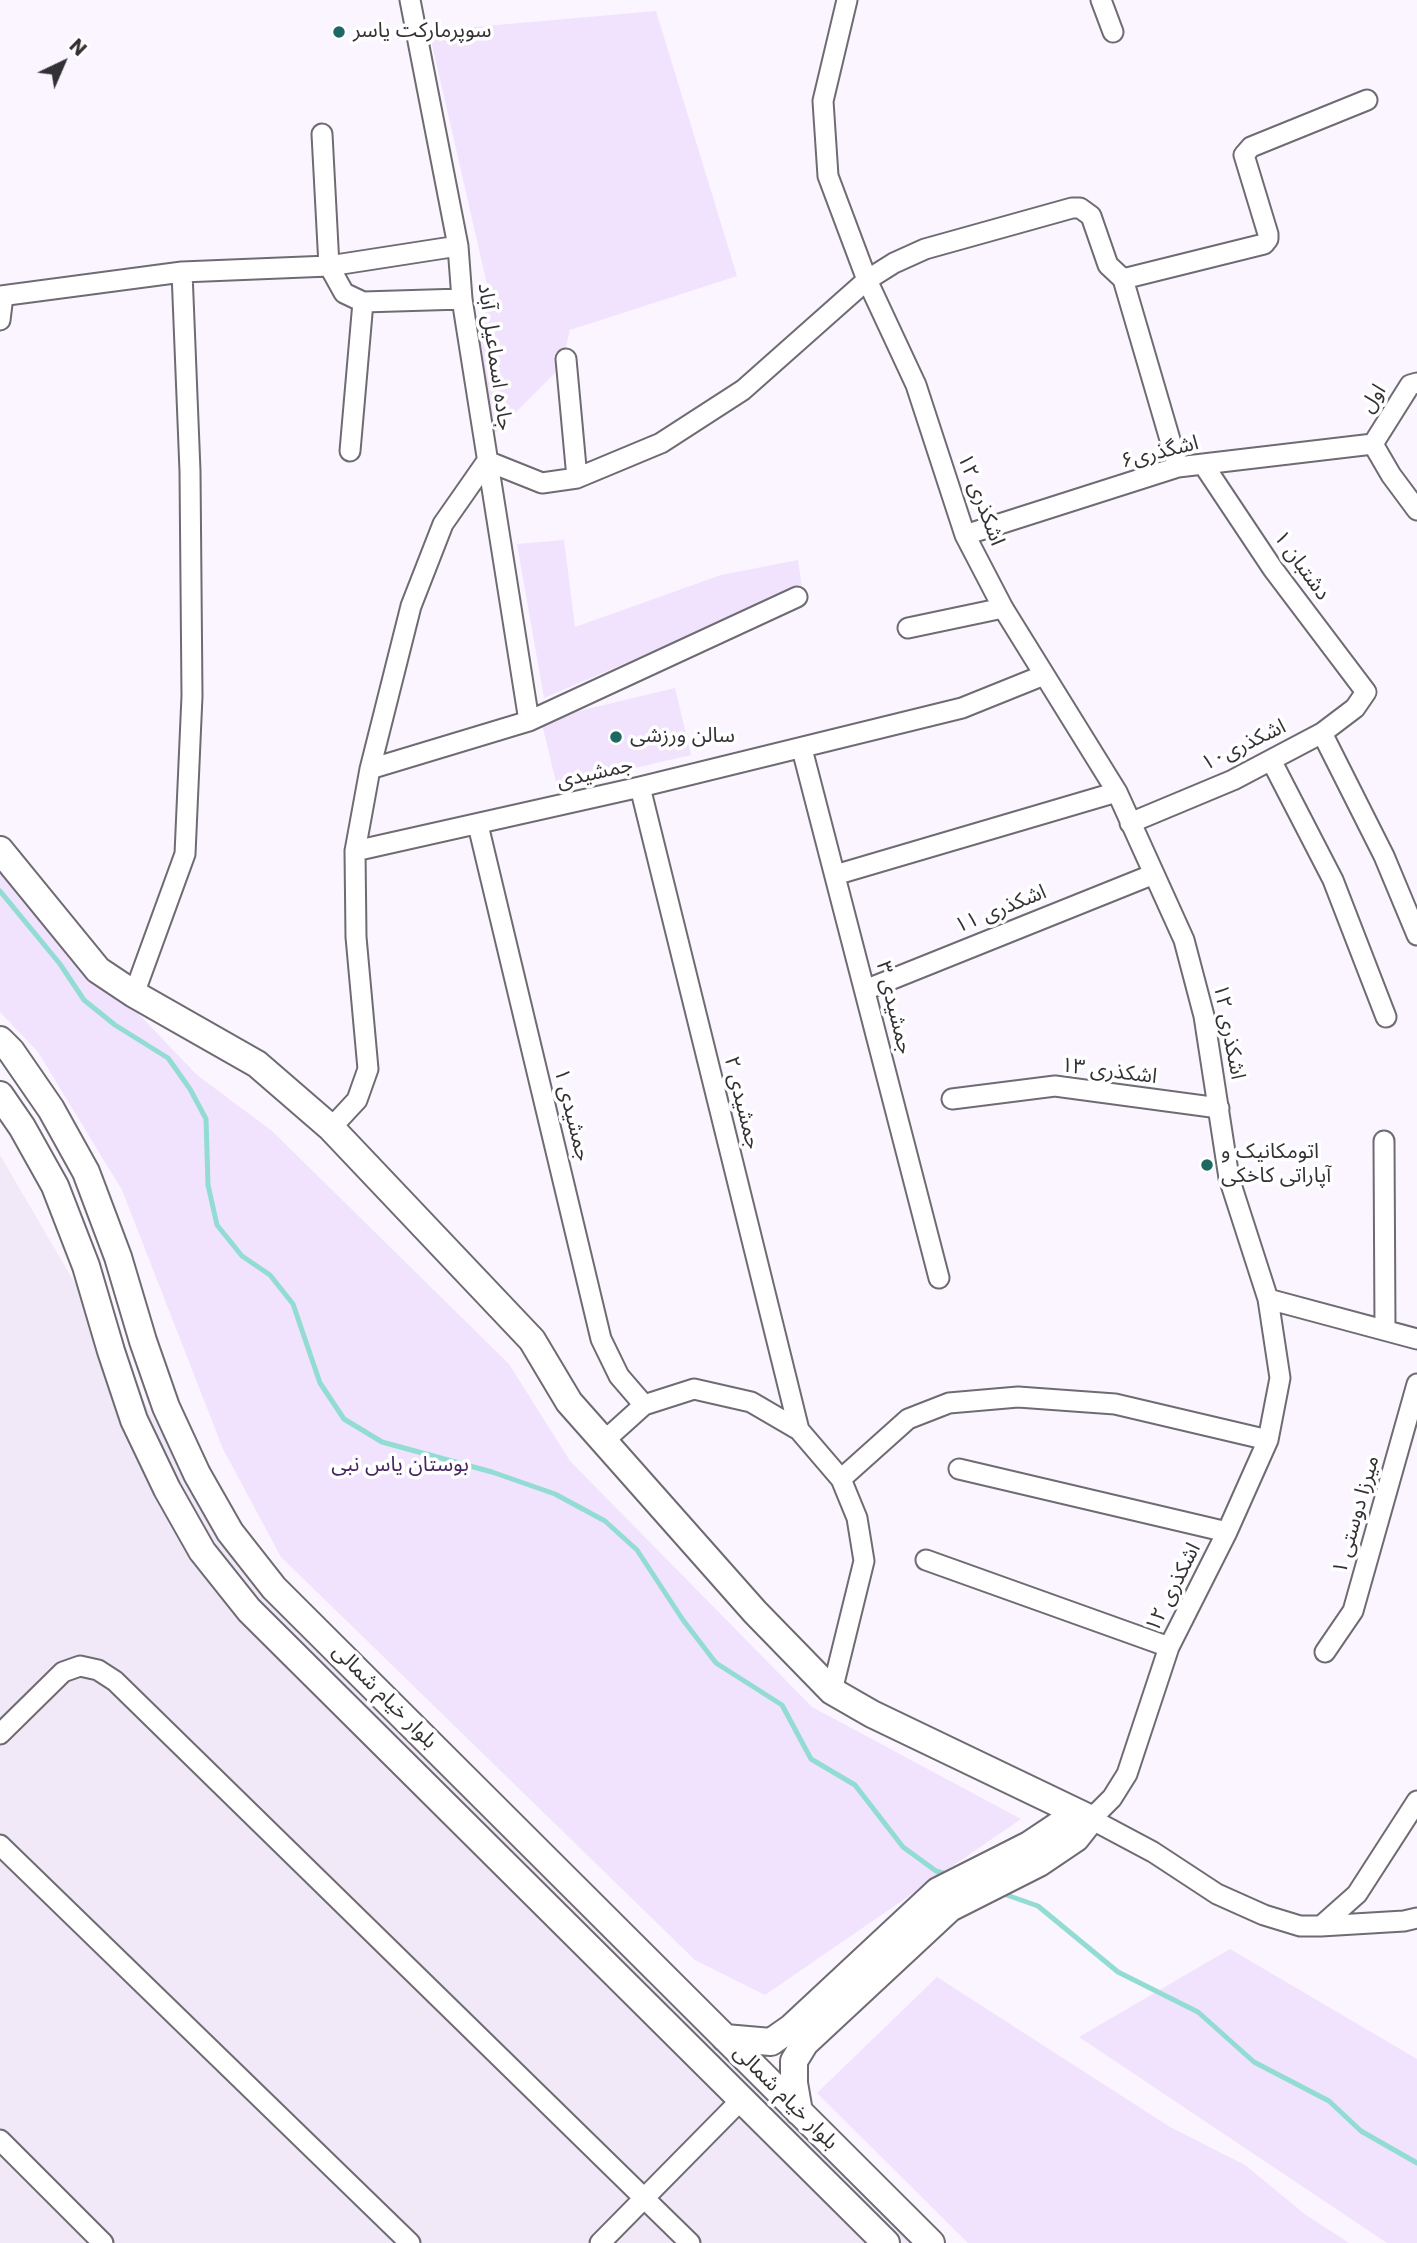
<!DOCTYPE html>
<html>
<head>
<meta charset="utf-8">
<style>
	body { margin:0 }
	#map { position:relative; width:1417px; height:2243px; overflow:hidden; background:#faf5fe; font-family:Poppins,sans-serif }
	canvas { display:block }
	.north { position:absolute; left:28px; top:28px; width:70px; height:70px; -webkit-text-stroke:5px #fff; paint-order:stroke; rotate:44deg; font-size:19px; font-weight:700; line-height:28px; text-align:center; color:#333134 }
	.north::after { content:''; display:block; margin:auto; width:24px; height:32px; background:#333134; clip-path:polygon(50% 0,100% 100%,50% 72%,0 100%) }
</style>
</head>
<body>
<div id="map">
<canvas width="1417" height="2243"></canvas>
<div class="north">N</div>
</div>
<script>
const ctx = document.querySelector('canvas').getContext('2d');
ctx.lineJoin = 'round';
function fillPath(path, color) {
  ctx.fillStyle = color;
  ctx.fill(path, 'evenodd');
}
function toPath(rows) {
  const path = new Path2D();
  for (const r of rows) {
    path.moveTo(r[0], r[1]);
    for (let i = 2; i < r.length; i += 2) path.lineTo(r[i], r[i + 1]);
  }
  return path;
}
function strokePath(path, color, width, dash) {
  ctx.strokeStyle = color;
  ctx.lineWidth = width;
  ctx.lineCap = dash ? 'butt' : 'round';
  ctx.setLineDash(dash || []);
  ctx.stroke(path);
}
function label(font, color, halo, rows, align = 'center') {
  ctx.font = font + ' Poppins,"Noto Sans Arabic",sans-serif';
  ctx.lineWidth = 7;
  ctx.setLineDash([]);
  ctx.textBaseline = 'middle';
  ctx.strokeStyle = halo;
  ctx.fillStyle = color;
  for (const [text, x, y, turn = 0] of rows) {
    ctx.save();
    ctx.translate(x, y);
    ctx.rotate((+turn || 0) * Math.PI / 180);
    ctx.textAlign = isNaN(turn) ? turn : align;
    if (halo) ctx.strokeText(text, 0, 0);
    ctx.fillText(text, 0, 0);
    ctx.restore();
  }
}
fillPath(toPath([
	[0,1155,242,1569,925,2243,0,2243]
]), '#f1e9f8');
fillPath(toPath([
	[656,11,737,276,570,330,561,367,493,435,479,345,489,293,429,31],
	[564,540,575,627,721,575,798,560,802,588,544,698,517,544],
	[675,688,691,755,557,786,541,720],
	[0,869,197,1075,272,1131,509,1364,570,1461,812,1707,1021,1819,765,1995,695,1960,281,1557,223,1449,122,1190,38,1052,0,1012],
	[1230,1949,1417,2059,1417,2243,1387,2243,1079,2037],
	[937,1977,1170,2127,1245,2165,1306,2215,1349,2243,968,2243,817,2093]
]), '#f1e3fd');
strokePath(toPath([
	[0,891,60,964,84,1000,115,1025,168,1058,190,1089,206,1119,208,1185,217,1225,242,1256,270,1275,293,1304,320,1383,344,1419,382,1442,492,1472,555,1494,605,1521,637,1550,683,1620,716,1663,782,1705,811,1759,855,1785,903,1847,936,1871,949,1875],
	[1001,1893,1038,1906,1118,1972,1198,2012,1254,2062,1329,2101,1361,2131,1417,2163]
]), '#92dcd4', 5);
const street = toPath([
	[410,0,458,246,462,299,529,721],
	[847,0,823,101,828,176,867,280,916,385,965,535,1003,608,1117,792,1184,940,1204,1016,1229,1178,1268,1299,1280,1378,1268,1440,1227,1532,1169,1647,1127,1774,1112,1798,1091,1819,1153,1852,1217,1894,1264,1915,1300,1926,1321,1926,1357,1894,1417,1801],
	[1101,0,1113,32],
	[322,134,329,266,344,293,363,302,462,299],
	[1123,279,1264,244,1268,239,1268,234,1244,155,1251,147,1367,100],
	[0,296,182,272,329,266,458,246],
	[0,320,3,296],
	[566,359,577,478],
	[1373,444,1391,475,1417,510],
	[1373,444,1410,385,1417,383],
	[350,451,363,302],
	[965,535,1178,467,1373,444],
	[908,628,1003,608],
	[1322,733,1384,856,1417,935],
	[802,749,939,1278],
	[1271,760,1333,880,1386,1017],
	[370,769,529,721,797,597],
	[640,787,799,1430],
	[1130,823,1233,780,1322,733,1355,708,1366,692,1273,569,1203,464],
	[478,825,601,1339,619,1376,644,1405],
	[355,851,640,787,962,708,1044,675],
	[835,875,1117,792],
	[865,990,1154,874],
	[134,994,185,854,192,696,190,471,182,272],
	[952,1099,1055,1086,1219,1108],
	[331,1128,357,1100,368,1069,356,937,355,851,370,769,411,606,443,524,487,461,542,483,577,478,661,443,743,390,867,280,894,263,925,249,1072,208,1080,208,1091,216,1108,265,1123,279,1178,467],
	[1384,1141,1385,1329],
	[1268,1299,1417,1339],
	[604,1441,644,1405,694,1389,751,1402,799,1430,841,1479,857,1518,864,1561,832,1691],
	[959,1469,1227,1532],
	[841,1479,908,1419,949,1403,1018,1397,1115,1404,1268,1440],
	[926,1560,1169,1647],
	[1325,1652,1353,1611,1417,1384],
	[0,1734,63,1672,80,1666,98,1670,115,1681,690,2243],
	[0,1845,410,2243],
	[1321,1926,1404,1921,1417,1918],
	[0,2140,103,2243],
	[600,2243,742,2099]
]);
const secondary = toPath([
	[0,850,98,970,134,994,257,1064,331,1128,532,1340,569,1402,755,1612,832,1691,872,1714,1091,1819],
	[0,1040,11,1051,51,1109,86,1172,118,1257,143,1341,166,1407,197,1474,230,1532,274,1588,931,2243],
	[0,1095,22,1127,55,1186,86,1266,111,1351,134,1420,167,1489,202,1551,249,1610,886,2243],
	[725,2038,771,2042,791,2028,938,1891,1029,1845,1065,1821,1091,1819],
	[799,2112,794,2083,794,2061,805,2043,950,1908,1039,1863,1076,1838,1091,1819]
]);
strokePath(street, '#6f6b72', 23);
strokePath(secondary, '#6f6b72', 30);
strokePath(street, '#fff', 19);
strokePath(secondary, '#fff', 26);
for (const [x, y, r, color] of [
	[339,32,7,"#1d6863"],
	[616,737,7,"#1d6863"],
	[1207,1165,7,"#1d6863"]
]) {
  const dot = new Path2D();
  dot.arc(x, y, r, 0, 2 * Math.PI);
  ctx.fillStyle = color;
  ctx.fill(dot);
  strokePath(dot, '#fff', 2.5);
}
label('21px', '#333134', '#fff', [
	["سوپرمارکت یاسر",353,32],
	["سالن ورزشی",630,737],
	["اتومکانیک و",1221,1153],
	["آپاراتی کاخکی",1221,1177]
], 'left');
label('21px', '#333134', '#fff', [
	["جاده اسماعیل آباد",494,357,82],
	["اول",1374,399,-57],
	["اشگذری۶",1160,453,-14],
	["اشکذری ۱۲",980,500,69],
	["دشتبان ۱",1301,566,54],
	["اشکذری۱۰",1244,746,-26],
	["جمشیدی",595,774,-13],
	["اشکذری ۱۱",1001,910,-22],
	["جمشیدی ۳",893,1008,76],
	["اشکذری ۱۲",1228,1032,79],
	["اشکذری ۱۳",1109,1072,7],
	["جمشیدی ۲",741,1103,76],
	["جمشیدی ۱",571,1115,76],
	["میرزا دوستی ۱",1357,1515,-74],
	["اشکذری ۱۲",1174,1588,-63],
	["بلوار خیام شمالی",384,1697,45],
	["بلوار خیام شمالی",785,2098,45]
]);
label('21px', '#472560', '#fff', [
	["بوستان یاس نبی",400,1466]
]);
</script>
</body>
</html>
